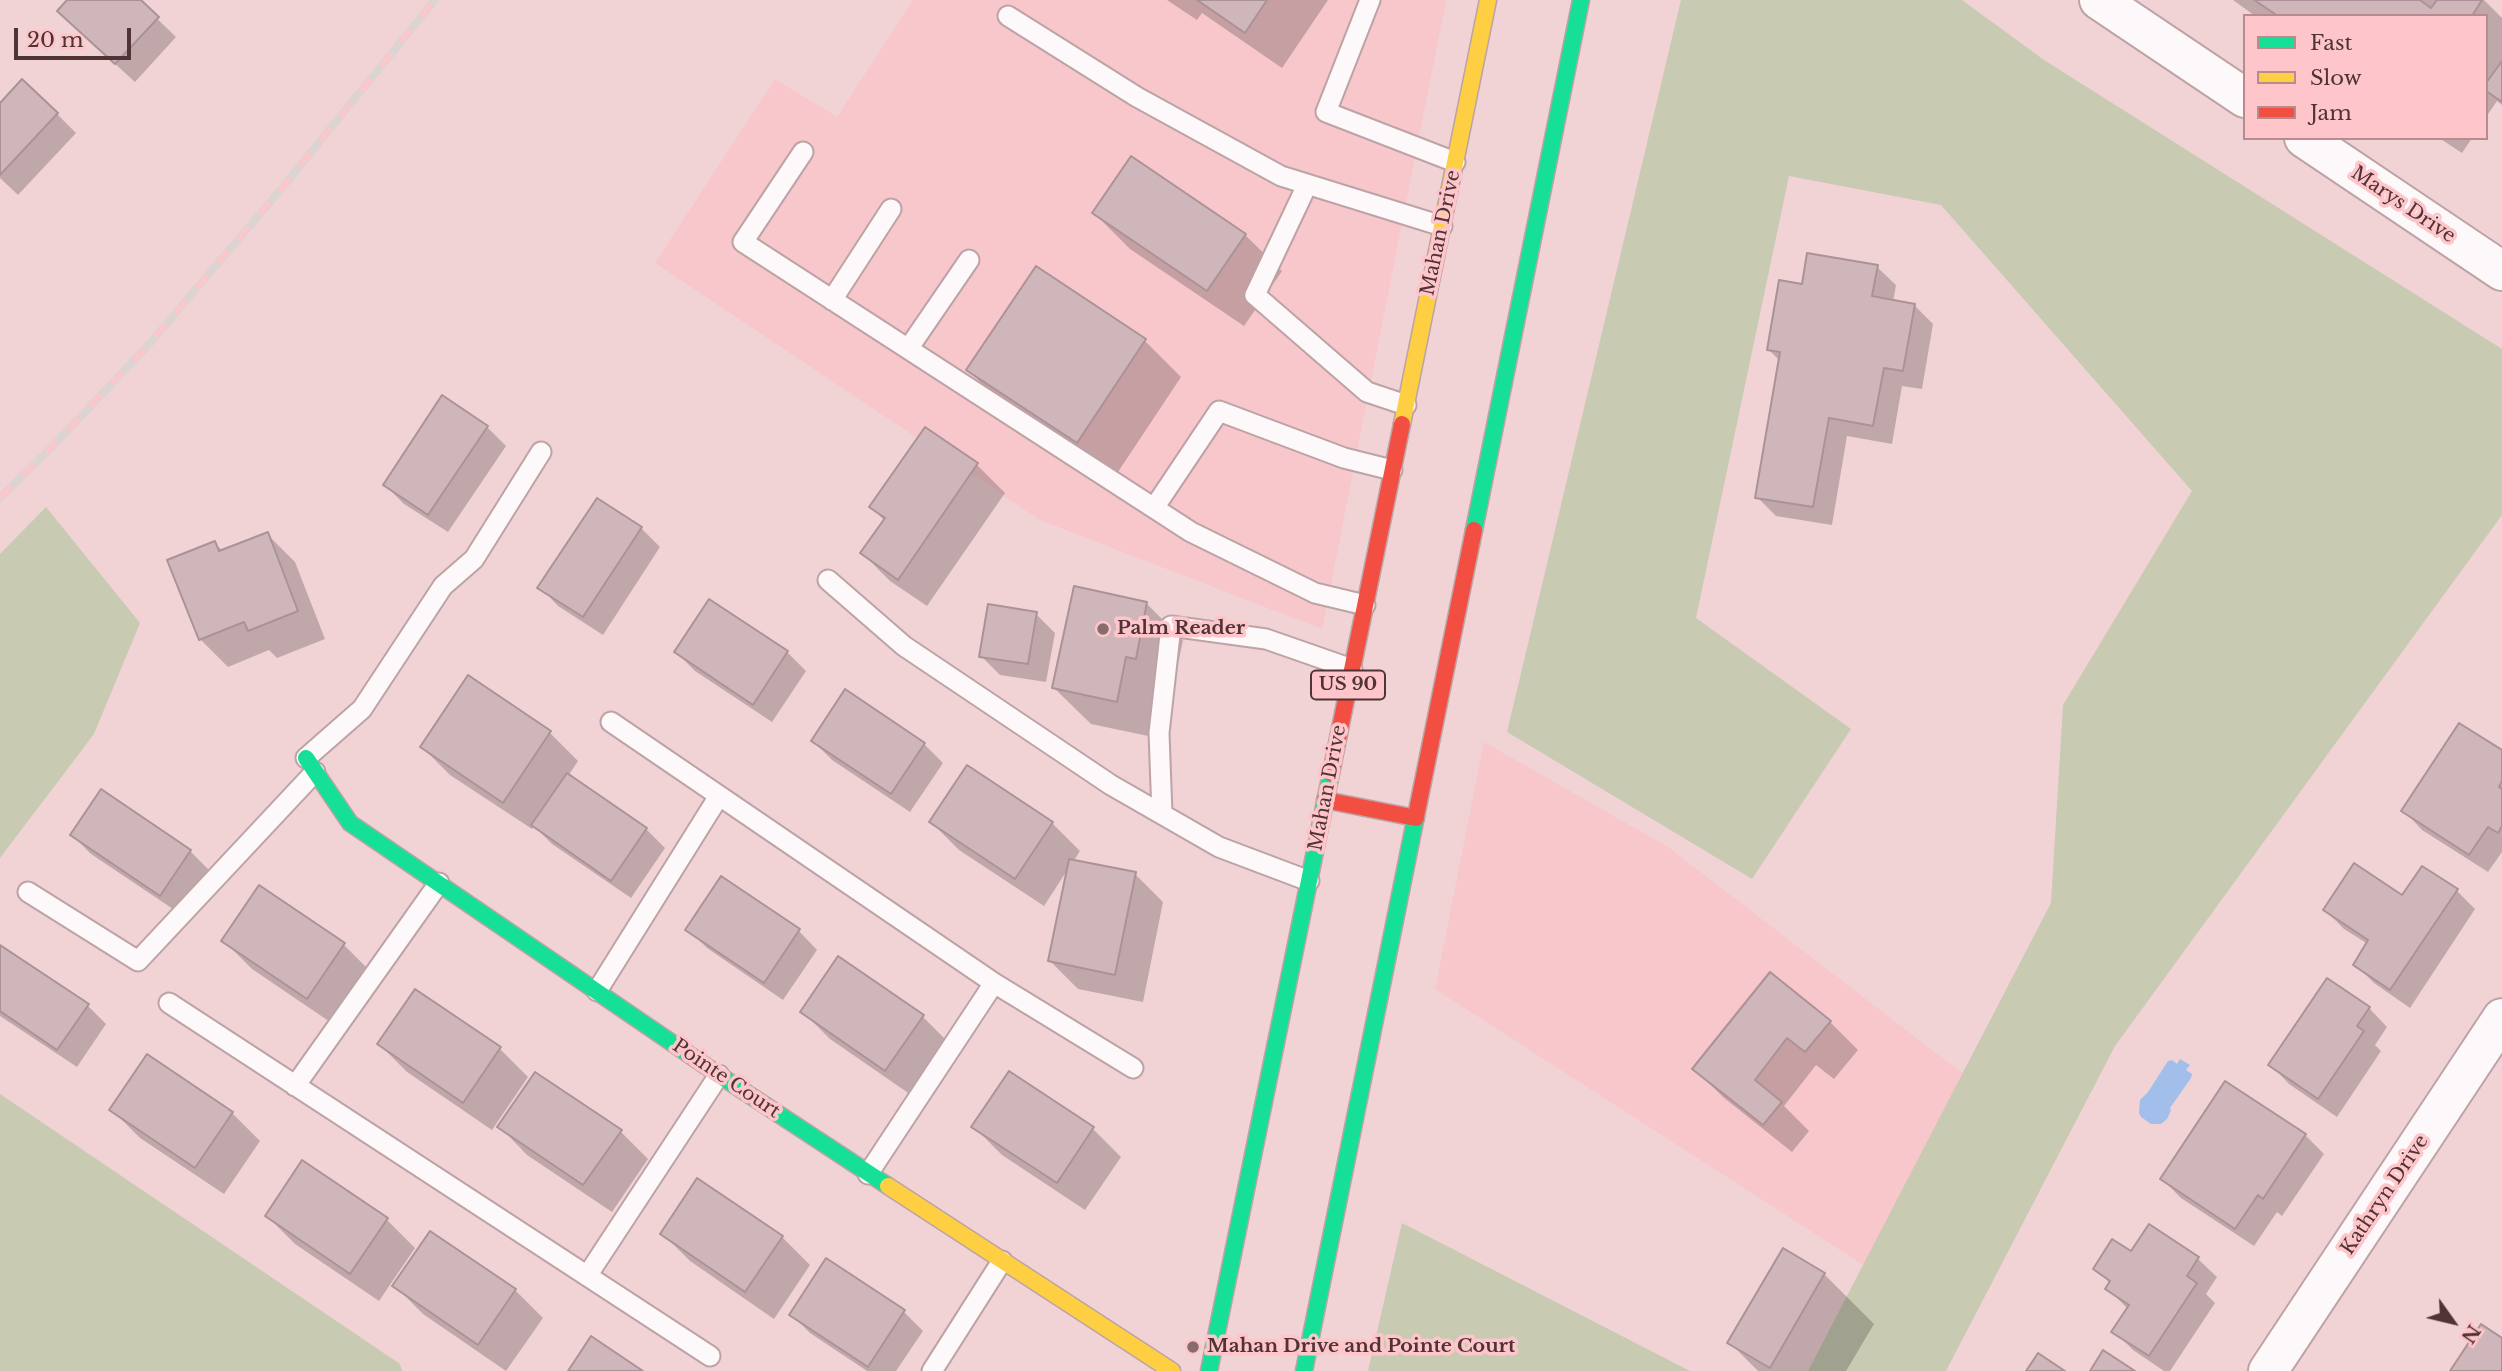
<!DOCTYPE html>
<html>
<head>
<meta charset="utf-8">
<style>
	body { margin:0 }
	#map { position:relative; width:2502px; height:1371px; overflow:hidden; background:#f1d3d5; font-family:"Libre Baskerville",serif }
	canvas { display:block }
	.legend { position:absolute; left:2243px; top:14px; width:245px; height:126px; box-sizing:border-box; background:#fec6ca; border:2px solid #b88b8e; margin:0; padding:9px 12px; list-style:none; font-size:21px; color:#4f3335 }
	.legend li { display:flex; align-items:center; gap:14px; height:35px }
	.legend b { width:35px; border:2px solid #b88b8e }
	.north { position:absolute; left:2418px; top:1287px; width:70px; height:70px; -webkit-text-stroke:5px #fec6ca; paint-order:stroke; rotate:124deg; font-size:19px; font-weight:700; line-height:28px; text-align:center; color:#4f3335 }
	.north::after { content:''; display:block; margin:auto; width:24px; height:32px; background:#4f3335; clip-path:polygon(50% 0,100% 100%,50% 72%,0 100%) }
	.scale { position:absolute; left:14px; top:28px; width:117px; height:32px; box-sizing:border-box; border:4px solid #4f3335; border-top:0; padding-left:9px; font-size:21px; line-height:24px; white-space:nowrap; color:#4f3335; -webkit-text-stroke:5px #fec6ca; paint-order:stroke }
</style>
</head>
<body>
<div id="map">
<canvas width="2502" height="1371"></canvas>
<ul class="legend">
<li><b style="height:9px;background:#16e098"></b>Fast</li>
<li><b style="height:9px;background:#ffcf43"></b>Slow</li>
<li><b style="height:9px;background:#f24e42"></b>Jam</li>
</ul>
<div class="north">N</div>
<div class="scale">20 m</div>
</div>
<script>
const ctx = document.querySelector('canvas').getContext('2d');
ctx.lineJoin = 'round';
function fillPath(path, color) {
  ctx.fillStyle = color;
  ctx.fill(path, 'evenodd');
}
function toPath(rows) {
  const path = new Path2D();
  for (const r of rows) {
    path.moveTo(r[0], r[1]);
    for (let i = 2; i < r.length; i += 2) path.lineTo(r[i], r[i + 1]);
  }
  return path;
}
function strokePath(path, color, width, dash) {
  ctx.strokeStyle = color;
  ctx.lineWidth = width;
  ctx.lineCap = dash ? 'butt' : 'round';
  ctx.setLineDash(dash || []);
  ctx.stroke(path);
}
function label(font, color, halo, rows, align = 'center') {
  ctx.font = font + ' "Libre Baskerville",serif';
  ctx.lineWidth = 7;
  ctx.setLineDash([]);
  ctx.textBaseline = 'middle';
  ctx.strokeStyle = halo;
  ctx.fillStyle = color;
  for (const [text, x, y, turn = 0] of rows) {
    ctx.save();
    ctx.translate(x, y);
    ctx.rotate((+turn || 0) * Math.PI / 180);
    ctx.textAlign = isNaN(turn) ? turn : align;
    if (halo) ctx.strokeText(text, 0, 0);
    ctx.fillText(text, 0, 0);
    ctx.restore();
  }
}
fillPath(toPath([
	[913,0,1446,0,1322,629,1040,520,655,263,775,79,837,117],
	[1484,742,1668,847,2014,1113,1893,1284,1435,989]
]), '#f7c7cb');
fillPath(toPath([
	[1681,0,1962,0,2044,60,2502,349,2502,515,2115,1046,1946,1371,1808,1371,2051,903,2063,705,2192,491,1941,205,1789,176,1696,618,1851,729,1752,879,1507,732],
	[46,507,140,623,94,734,0,858,0,554],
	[0,1094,400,1364,402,1371,0,1371],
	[1402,1223,1690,1371,1368,1371]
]), '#c8cab2');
fillPath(toPath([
	[2180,1059,2190,1065,2186,1070,2192,1074,2191,1078,2170,1108,2171,1110,2167,1119,2161,1124,2151,1124,2141,1117,2139,1113,2140,1100,2148,1092,2168,1061,2172,1060,2177,1064]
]), '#a2beeb');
fillPath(toPath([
	[70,0,138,0,176,37,135,82,78,30],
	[1167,0,1328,0,1282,68,1202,13,1197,20],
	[2233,0,2484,0,2502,18,2502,105,2497,101,2486,117,2486,16,2255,16],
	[0,105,57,114,76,133,18,195,0,178],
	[2439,138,2472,138,2462,153],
	[1094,213,1245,235,1282,271,1244,326,1130,249],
	[1877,267,1896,285,1893,302,1914,305,1933,324,1922,389,1902,386,1892,444,1847,436,1832,525,1776,516,1757,497,1780,361,1768,349,1803,286],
	[1036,268,1145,341,1181,377,1114,478,1004,406,968,370],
	[487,427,506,446,448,532,404,504,385,485],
	[925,429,977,465,1005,493,927,606,890,581,862,553,885,521,871,507],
	[597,500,641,528,660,547,603,635,558,606,540,587],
	[267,534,295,562,325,639,277,658,269,650,228,667,200,639,214,543,223,551],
	[1147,604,1183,640,1172,694,1153,737,1091,724,1054,688],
	[1036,614,1055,633,1046,682,1000,675,981,656],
	[676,652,787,652,806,671,772,722,695,671],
	[468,677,550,733,578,761,568,776,646,829,665,848,631,898,552,844,534,826,532,829,450,775,422,747],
	[813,741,924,744,943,763,910,812,832,760],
	[2502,752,2502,852,2488,872,2422,830,2404,811],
	[931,822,1052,823,1080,851,1073,862,1135,874,1163,902,1143,1002,1078,989,1050,961,1068,869,1044,906,959,850],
	[72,835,190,851,209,870,179,913,91,854],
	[260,888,344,945,372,973,336,1026,252,969,224,941],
	[2456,890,2475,909,2410,1008,2374,983,2355,964,2368,944,2344,929,2325,910],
	[688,929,799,931,817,950,783,1000,707,948],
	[0,947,87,1005,106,1024,77,1067,0,1016],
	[416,992,500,1049,528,1077,492,1130,407,1072,379,1044],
	[2369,1008,2387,1027,2375,1045,2381,1051,2337,1117,2289,1084,2271,1065],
	[802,1011,922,1016,950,1044,914,1097,830,1039],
	[1830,1022,1858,1050,1834,1079,1816,1065,1784,1106,1809,1131,1792,1152,1723,1097,1695,1069],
	[1009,1073,1093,1129,1121,1157,1085,1210,1002,1155,974,1127],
	[112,1110,232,1113,260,1141,224,1194,140,1138],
	[500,1127,620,1131,648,1159,612,1212,527,1155],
	[2305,1135,2324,1154,2282,1216,2277,1212,2254,1246,2181,1198,2162,1179],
	[303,1162,387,1220,415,1248,379,1301,295,1244,267,1216],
	[662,1233,782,1237,810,1265,774,1319,690,1261],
	[1784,1250,1824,1274,1874,1324,1846,1371,1758,1371,1730,1343],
	[2132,1254,2198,1259,2217,1277,2206,1294,2215,1303,2170,1371,2164,1371,2133,1350,2114,1331,2128,1309,2108,1289,2111,1284,2095,1269],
	[826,1261,904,1312,923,1331,896,1371,867,1371,810,1333,791,1314],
	[395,1286,515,1290,543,1318,506,1371,423,1314]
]), '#0003');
const building = toPath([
	[67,0,141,0,159,17,115,64,57,11,67,0],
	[1197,0,1267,0,1245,33,1197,0],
	[2254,0,2420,0,2431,8,2437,0,2482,0,2472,16,2278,16,2254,0],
	[2502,61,2502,102,2486,91,2486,83,2502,61],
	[22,79,58,113,0,175,0,103,22,79],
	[1131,156,1246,234,1207,291,1092,213,1131,156],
	[1807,253,1878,265,1872,296,1915,304,1903,371,1884,368,1873,426,1829,418,1813,507,1755,498,1780,352,1767,350,1779,280,1802,284,1807,253],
	[1036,266,1146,339,1077,443,966,370,1036,266],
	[442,395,488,426,428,515,383,485,442,395],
	[925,427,978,463,898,580,860,553,885,518,869,507,925,427],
	[597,498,642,527,583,617,537,588,597,498],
	[268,532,298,611,248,631,244,622,199,640,167,560,215,541,219,551,268,532],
	[1074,586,1147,602,1136,659,1126,657,1117,702,1052,688,1074,586],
	[709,599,788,651,753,705,674,652,709,599],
	[988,604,1037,612,1028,664,979,657,988,604],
	[468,675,551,731,503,803,420,747,468,675],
	[845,689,925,743,891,794,811,741,845,689],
	[2459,723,2502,750,2502,781,2499,787,2502,789,2502,826,2498,833,2488,827,2469,855,2401,811,2459,723],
	[967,765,1053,822,1015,879,929,822,967,765],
	[567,773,647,828,611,881,531,825,567,773],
	[101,789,191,850,160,896,70,835,101,789],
	[1069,859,1136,872,1115,975,1048,961,1069,859],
	[2354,863,2402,895,2422,866,2458,889,2390,990,2353,965,2368,940,2323,910,2354,863],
	[721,876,800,929,764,983,685,930,721,876],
	[259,885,345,943,307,999,221,941,259,885],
	[0,945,89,1004,57,1050,0,1011,0,945],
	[838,956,924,1015,885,1071,800,1012,838,956],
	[1770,972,1831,1021,1805,1052,1787,1038,1755,1080,1782,1102,1763,1125,1692,1069,1770,972],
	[2327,978,2370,1007,2357,1026,2364,1031,2318,1099,2268,1065,2327,978],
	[415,989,501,1047,463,1103,377,1044,415,989],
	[147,1054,233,1112,195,1168,109,1110,147,1054],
	[1009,1071,1094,1127,1057,1183,971,1127,1009,1071],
	[535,1072,622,1130,583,1185,497,1127,535,1072],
	[2225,1081,2306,1134,2263,1199,2258,1195,2235,1229,2160,1179,2225,1081],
	[302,1160,388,1218,350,1274,265,1216,302,1160],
	[697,1178,783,1236,745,1292,660,1234,697,1178],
	[2149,1224,2199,1257,2187,1276,2197,1283,2149,1356,2111,1332,2129,1305,2105,1289,2110,1281,2093,1269,2112,1239,2131,1251,2149,1224],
	[430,1231,516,1289,478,1345,392,1286,430,1231],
	[1783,1248,1825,1273,1770,1368,1727,1343,1783,1248],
	[826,1258,905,1310,868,1367,789,1315,826,1258],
	[2481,1324,2502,1338,2502,1371,2450,1371,2481,1324],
	[591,1336,643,1371,568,1371,591,1336],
	[2103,1350,2135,1371,2090,1371,2103,1350],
	[2038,1353,2065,1371,2026,1371,2038,1353]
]);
fillPath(building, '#cfb6bb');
strokePath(building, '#aa9297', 2);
const lane = toPath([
	[1370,0,1326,112,1455,162],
	[1008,16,1137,97,1281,176,1442,226],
	[803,152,743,242,1191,532,1315,593,1365,605],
	[1307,185,1255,295,1367,392,1406,405],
	[832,300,891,209],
	[908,349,969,260],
	[1154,508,1219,411,1344,458,1392,470],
	[828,580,904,646,1111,785,1219,847,1309,881],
	[611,722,994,983,1133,1068],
	[306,758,362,709,443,586,474,559,541,452],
	[1162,814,1159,733,1171,626,1266,639,1352,669],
	[28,892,138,961,315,772],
	[597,991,719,796],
	[169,1003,710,1356],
	[295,1086,439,883],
	[868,1174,994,983],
	[587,1276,719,1075],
	[932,1371,1002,1261]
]);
const street = toPath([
	[2099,0,2245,98],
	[2304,138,2502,271],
	[2268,1371,2502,1018]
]);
const fast = toPath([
	[1474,530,1581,0],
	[306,758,350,823,719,1075,888,1186],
	[1209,1371,1331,773],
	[1304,1371,1416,816]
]);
const slow = toPath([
	[1402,424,1488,0],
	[888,1186,1172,1371]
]);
const jam = toPath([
	[1331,773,1402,424],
	[1325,800,1416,818],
	[1416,816,1474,530]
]);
strokePath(lane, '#bda3a5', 23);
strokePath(street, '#bda3a5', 42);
strokePath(fast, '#bda3a5', 19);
strokePath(slow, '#bda3a5', 19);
strokePath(jam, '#bda3a5', 19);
strokePath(lane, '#fdf8f9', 19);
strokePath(street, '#fdf8f9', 38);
strokePath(fast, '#16e098', 16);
strokePath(slow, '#ffcf43', 16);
strokePath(jam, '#f24e42', 16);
const rail = toPath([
	[0,498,53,446,150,343,282,188,435,0]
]);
strokePath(rail, '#dcd3d3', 8);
strokePath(rail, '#fec6ca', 5, [16]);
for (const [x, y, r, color] of [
	[1103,629,7,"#886b6d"],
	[1193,1347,7,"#886b6d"]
]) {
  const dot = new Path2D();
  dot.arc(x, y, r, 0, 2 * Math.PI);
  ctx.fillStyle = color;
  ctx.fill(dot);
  strokePath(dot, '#fec6ca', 2.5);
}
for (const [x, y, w] of [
	[1348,685,74]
]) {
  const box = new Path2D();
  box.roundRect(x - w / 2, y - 14.5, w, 29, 5);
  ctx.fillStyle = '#fec6ca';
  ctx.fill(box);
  strokePath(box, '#4f3335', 2);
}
label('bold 18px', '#4f3335', null, [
	["US 90",1348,685]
]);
label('19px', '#4f3335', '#fec6ca', [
	["Marys Drive",2403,205,34],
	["Mahan Drive",1441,233,-78],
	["Mahan Drive",1328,788,-79],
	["Pointe Court",726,1079,34],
	["Kathryn Drive",2385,1195,-56]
]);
label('bold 19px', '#4f3335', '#fec6ca', [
	["Palm Reader",1117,629],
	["Mahan Drive and Pointe Court",1207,1347]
], 'left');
</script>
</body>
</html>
